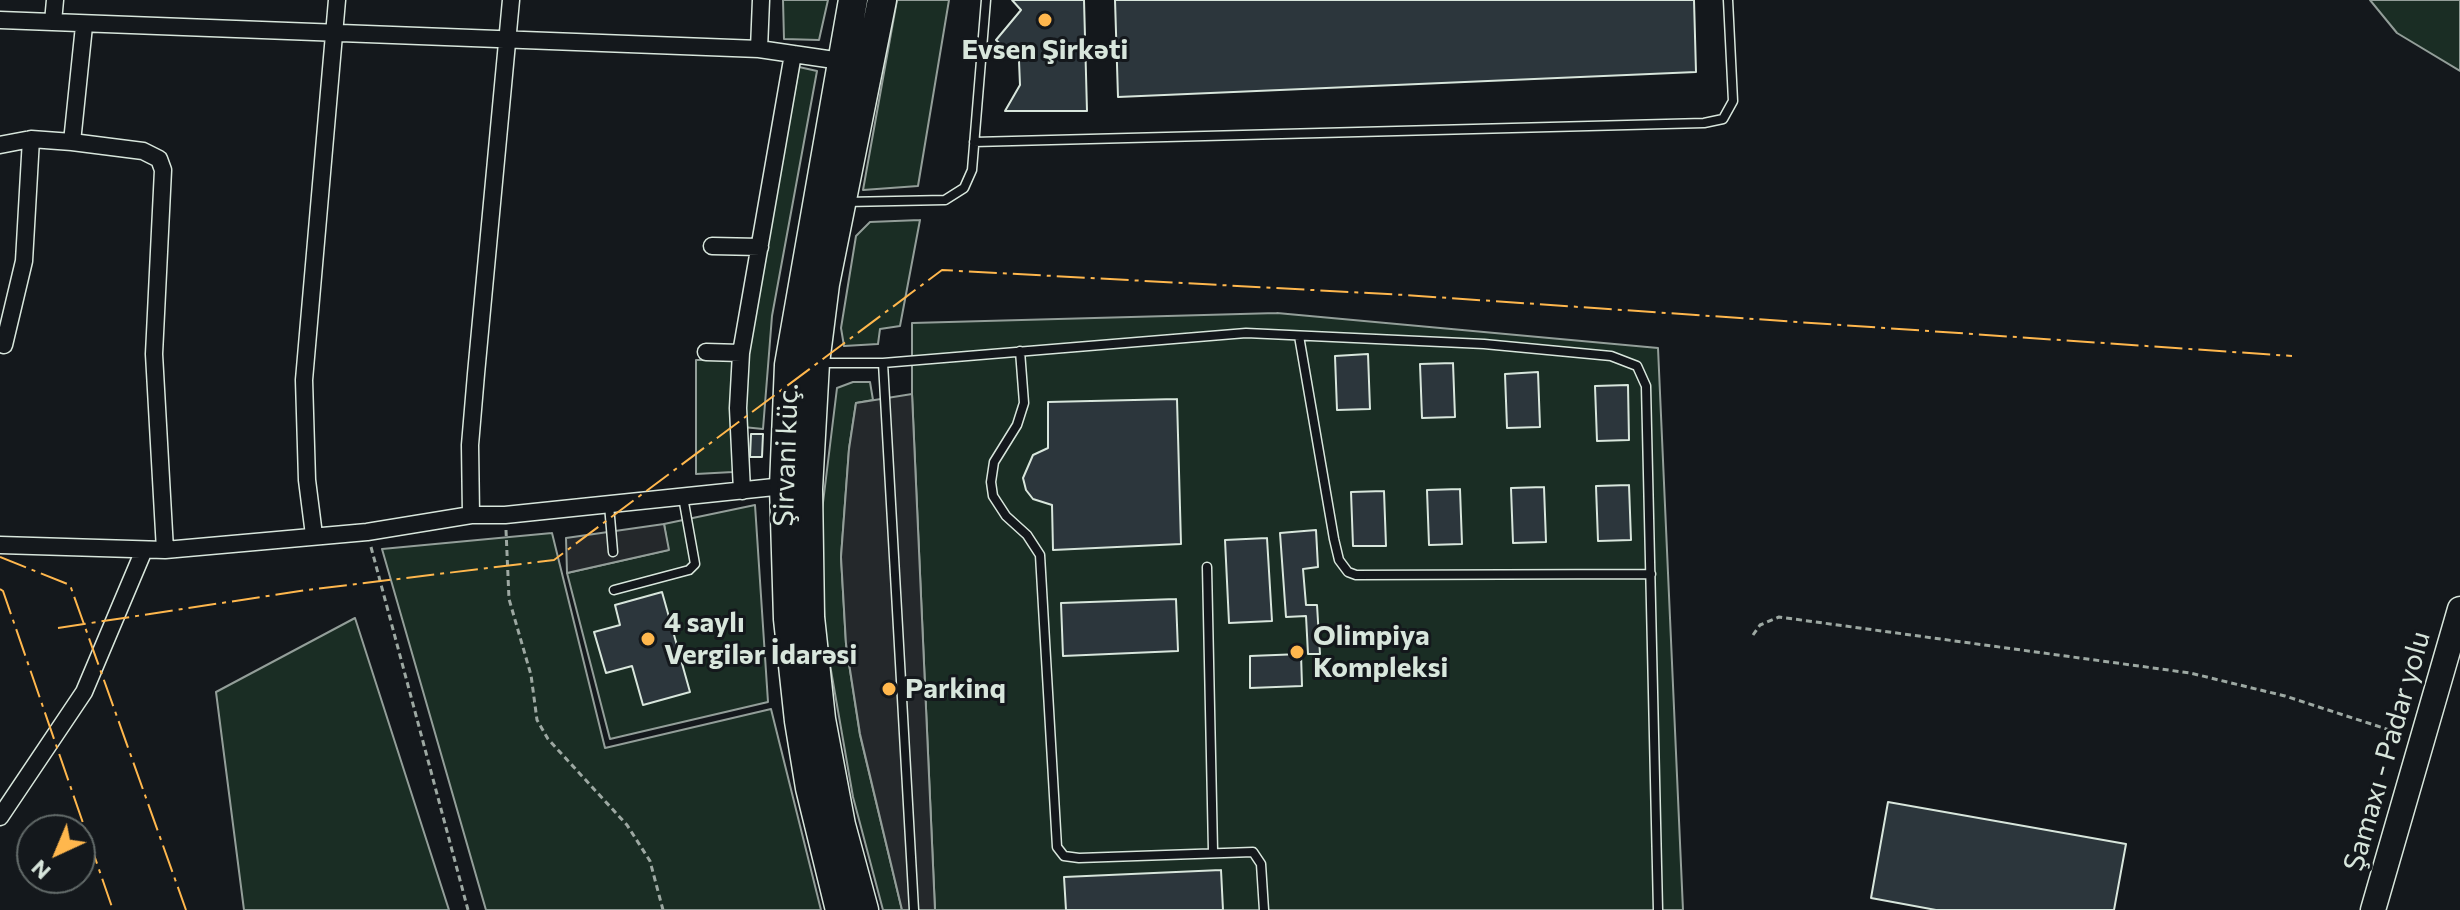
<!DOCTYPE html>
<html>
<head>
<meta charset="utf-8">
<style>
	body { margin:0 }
	#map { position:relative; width:2460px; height:910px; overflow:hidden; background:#14181c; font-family:Commissioner,sans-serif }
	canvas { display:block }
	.north { position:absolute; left:16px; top:814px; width:80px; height:80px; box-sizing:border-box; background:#14181c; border:2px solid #626a69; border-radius:50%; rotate:224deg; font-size:22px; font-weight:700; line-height:32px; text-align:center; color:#d8e6dc }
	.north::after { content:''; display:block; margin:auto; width:28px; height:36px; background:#ffb74d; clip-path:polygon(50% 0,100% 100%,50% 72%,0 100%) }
</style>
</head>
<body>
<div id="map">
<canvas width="2460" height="910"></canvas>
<div class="north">N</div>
</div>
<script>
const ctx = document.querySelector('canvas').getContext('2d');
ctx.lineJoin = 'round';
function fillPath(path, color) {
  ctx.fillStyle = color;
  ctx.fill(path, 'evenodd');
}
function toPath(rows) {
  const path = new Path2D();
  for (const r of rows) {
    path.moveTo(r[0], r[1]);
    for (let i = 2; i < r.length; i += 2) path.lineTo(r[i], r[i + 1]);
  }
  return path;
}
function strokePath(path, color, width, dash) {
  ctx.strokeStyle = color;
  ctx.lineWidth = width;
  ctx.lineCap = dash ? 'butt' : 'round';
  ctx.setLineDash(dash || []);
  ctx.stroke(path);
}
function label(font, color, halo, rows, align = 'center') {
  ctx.font = font + ' Commissioner,sans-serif';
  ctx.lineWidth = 6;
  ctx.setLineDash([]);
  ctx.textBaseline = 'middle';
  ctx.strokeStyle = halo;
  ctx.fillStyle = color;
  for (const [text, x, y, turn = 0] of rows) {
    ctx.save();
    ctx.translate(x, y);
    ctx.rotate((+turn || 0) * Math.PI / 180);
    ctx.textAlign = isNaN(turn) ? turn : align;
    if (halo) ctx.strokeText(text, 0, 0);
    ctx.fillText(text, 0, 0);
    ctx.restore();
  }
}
const green = toPath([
	[783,0,828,0,819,40,784,39,783,0],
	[897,0,949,0,918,186,863,190,897,0],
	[2370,0,2460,0,2460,71,2397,33,2370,0],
	[799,67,817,71,772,316,763,429,743,427,746,363,799,67],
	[920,220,900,326,880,329,878,344,844,346,841,328,856,236,870,222,920,220],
	[1277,313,1658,348,1683,910,935,910,912,394,912,323,1277,313],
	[696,360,734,360,733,472,696,474,696,360],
	[853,382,870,382,873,400,856,403,849,449,841,557,846,644,860,735,902,910,883,910,853,797,825,636,821,519,837,388,853,382],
	[755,505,768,702,610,739,567,573,668,550,664,524,755,505],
	[552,533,605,748,771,709,821,910,486,910,382,549,552,533],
	[355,618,449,910,244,910,216,692,355,618]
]);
fillPath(green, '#1a2d24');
strokePath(green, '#939e99', 2);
const parking = toPath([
	[912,394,935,910,902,910,860,734,846,644,841,557,849,449,856,403,912,394],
	[664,524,669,550,567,573,566,538,664,524]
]);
fillPath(parking, '#24282b');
strokePath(parking, '#939e99', 2);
const building = toPath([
	[1012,0,1084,0,1087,111,1005,111,1020,85,1019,61,996,40,1021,10,1012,0],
	[1115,0,1694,0,1696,72,1118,97,1115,0],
	[1368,354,1370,409,1337,410,1335,356,1368,354],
	[1453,363,1455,417,1422,418,1420,364,1453,363],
	[1538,372,1540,427,1507,428,1505,374,1538,372],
	[1628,385,1629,440,1597,441,1595,386,1628,385],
	[1177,399,1181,544,1053,550,1052,505,1033,499,1026,490,1023,478,1033,455,1048,448,1048,402,1177,399],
	[751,434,763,434,762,457,750,457,751,434],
	[1629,485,1631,540,1598,541,1596,486,1629,485],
	[1544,487,1546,542,1513,543,1511,488,1544,487],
	[1460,489,1462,544,1429,545,1427,490,1460,489],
	[1384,491,1386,546,1353,546,1351,492,1384,491],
	[1316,530,1318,567,1303,569,1306,605,1317,605,1320,654,1308,654,1306,616,1286,617,1280,533,1316,530],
	[1267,538,1272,621,1229,623,1225,540,1267,538],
	[662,592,690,692,643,705,632,666,606,673,594,632,620,625,615,605,662,592],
	[1176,599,1178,651,1063,656,1061,603,1176,599],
	[1301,654,1302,686,1250,688,1250,656,1301,654],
	[1888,802,2126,844,2114,910,1936,910,1871,898,1888,802],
	[1221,870,1223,910,1066,910,1064,877,1221,870]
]);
fillPath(building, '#2c363c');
strokePath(building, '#d8e6dc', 2);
const service = toPath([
	[974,142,1704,123,1723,119,1733,101,1728,0],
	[845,202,945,200,964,188,972,170,986,0],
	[1299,336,1334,539,1339,560,1348,572,1356,575,1651,574],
	[1020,351,1024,403,1017,425,994,462,991,482,993,496,1006,516,1027,535,1040,555,1057,847,1064,856,1079,858,1253,852,1261,864,1264,910],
	[820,363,883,363,914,910],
	[883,363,1246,333,1484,344,1611,356,1637,366,1646,386,1658,910],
	[609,505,613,552],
	[1207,567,1213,851],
	[614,590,689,570,695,564,683,497]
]);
const minor = toPath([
	[0,20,759,49,841,61],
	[53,22,55,0],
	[759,49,761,0],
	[72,142,84,26],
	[0,145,31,139,72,142,143,151,159,159,163,170,154,354,165,550],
	[712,246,760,247],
	[4,345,24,261,31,139],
	[706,352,741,353],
	[742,491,738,408,741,353,793,54],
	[471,515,470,445,476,374,511,0],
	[314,535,307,480,304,380,337,0],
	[0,545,165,550,367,532,471,515,505,515,784,486],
	[0,817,84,692,144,550]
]);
const secondary = toPath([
	[2373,910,2460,609]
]);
const trunk = toPath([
	[840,910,810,788,799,721,788,619,784,486,789,365,853,0],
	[864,910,841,825,821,719,810,617,808,489,815,363,825,284,882,0]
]);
strokePath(service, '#d8e6dc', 11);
strokePath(minor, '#d8e6dc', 19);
strokePath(secondary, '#d8e6dc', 27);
strokePath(trunk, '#d8e6dc', 31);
strokePath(toPath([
	[506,530,509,599,531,675,537,720,548,739,627,825,650,861,663,910],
	[371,547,468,910],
	[1753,635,1760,625,1779,617,2190,673,2285,696,2402,734]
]), '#9da8a2', 3, [6, 4]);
strokePath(service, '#14181c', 8);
strokePath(minor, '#14181c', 16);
strokePath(secondary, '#14181c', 24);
strokePath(trunk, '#14181c', 28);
strokePath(toPath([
	[0,557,70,585,186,910],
	[0,589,3,591,113,910],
	[58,628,307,590,554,560,942,270,1405,295,2292,356]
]), '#ffb74d', 2, [28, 6, 4, 6]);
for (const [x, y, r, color] of [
	[1045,20,8,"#ffb74d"],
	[648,639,8,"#ffb74d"],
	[1297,652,8,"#ffb74d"],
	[889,689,8,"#ffb74d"]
]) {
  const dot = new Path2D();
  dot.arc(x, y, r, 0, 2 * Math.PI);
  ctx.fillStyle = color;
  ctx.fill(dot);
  strokePath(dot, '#14181c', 3);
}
label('bold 28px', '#d8e6dc', '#14181c', [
	["Evsen Şirkəti",1045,50,"center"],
	["4 saylı",664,623],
	["Vergilər İdarəsi",664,655],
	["Olimpiya",1313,636],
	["Kompleksi",1313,668],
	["Parkinq",905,689]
], 'left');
label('28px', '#d8e6dc', '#14181c', [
	["Şirvani küç.",786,455,-88],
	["Şamaxı - Padar yolu",2387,751,-74]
]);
</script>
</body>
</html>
